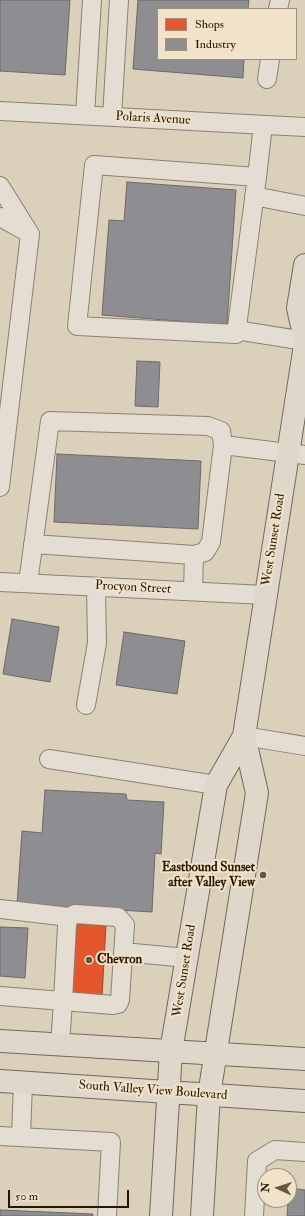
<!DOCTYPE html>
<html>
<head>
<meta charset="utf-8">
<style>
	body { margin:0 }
	#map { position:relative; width:305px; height:1216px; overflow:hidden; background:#dbd0ba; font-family:"IM FELL Double Pica",serif }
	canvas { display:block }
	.legend { position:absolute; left:157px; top:8px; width:140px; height:52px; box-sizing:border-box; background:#f1e3c9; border:1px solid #a09179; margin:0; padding:5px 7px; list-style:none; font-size:12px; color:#261602 }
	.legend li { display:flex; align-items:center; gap:8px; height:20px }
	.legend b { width:20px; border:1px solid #a09179 }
	.north { position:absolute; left:257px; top:1168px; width:40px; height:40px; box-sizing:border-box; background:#f1e3c9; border:1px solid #a09179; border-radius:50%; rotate:273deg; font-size:11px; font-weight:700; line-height:16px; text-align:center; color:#261602 }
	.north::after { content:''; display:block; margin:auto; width:14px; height:18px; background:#655742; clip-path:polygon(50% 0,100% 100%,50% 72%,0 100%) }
	.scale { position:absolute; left:8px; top:1190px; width:121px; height:18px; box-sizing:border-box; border:2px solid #261602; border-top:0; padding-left:5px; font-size:12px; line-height:14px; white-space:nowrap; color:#261602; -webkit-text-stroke:3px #f1e3c9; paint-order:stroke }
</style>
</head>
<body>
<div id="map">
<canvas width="305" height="1216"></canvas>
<ul class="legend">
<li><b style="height:11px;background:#e4572e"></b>Shops</li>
<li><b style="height:11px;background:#8d8d92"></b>Industry</li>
</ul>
<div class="north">N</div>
<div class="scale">50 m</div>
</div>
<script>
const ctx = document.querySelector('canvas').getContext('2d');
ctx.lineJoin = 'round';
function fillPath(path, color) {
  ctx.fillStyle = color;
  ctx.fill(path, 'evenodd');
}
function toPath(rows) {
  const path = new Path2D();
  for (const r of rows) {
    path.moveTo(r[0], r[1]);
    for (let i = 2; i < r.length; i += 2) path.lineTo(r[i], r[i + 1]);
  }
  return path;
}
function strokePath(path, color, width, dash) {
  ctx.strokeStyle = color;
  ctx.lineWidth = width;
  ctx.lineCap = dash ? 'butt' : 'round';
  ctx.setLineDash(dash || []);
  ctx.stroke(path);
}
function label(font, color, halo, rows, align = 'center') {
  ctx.font = font + ' "IM FELL Double Pica",serif';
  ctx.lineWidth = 4;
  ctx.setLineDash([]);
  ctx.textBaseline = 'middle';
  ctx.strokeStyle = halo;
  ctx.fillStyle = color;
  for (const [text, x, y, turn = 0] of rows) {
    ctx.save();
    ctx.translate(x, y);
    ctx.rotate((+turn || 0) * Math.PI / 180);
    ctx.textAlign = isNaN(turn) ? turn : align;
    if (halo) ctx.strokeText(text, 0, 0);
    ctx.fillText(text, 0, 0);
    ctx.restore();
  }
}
const shops = toPath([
	[77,924,106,925,102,997,72,995,77,924]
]);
fillPath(shops, '#e4572e');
strokePath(shops, '#ab4421', 1);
const industry = toPath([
	[0,0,70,0,65,75,0,71,0,0],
	[138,0,249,0,248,9,158,9,158,59,244,59,243,78,133,69,138,0],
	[127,182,236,190,227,325,102,315,109,220,124,221,127,182],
	[137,361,160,362,158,407,135,406,137,361],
	[57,454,201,461,198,529,54,522,57,454],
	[12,619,59,627,50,682,3,674,12,619],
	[124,632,185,641,177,694,116,685,124,632],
	[45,790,126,794,127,800,164,802,161,854,155,853,152,912,17,904,22,831,42,833,45,790],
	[0,927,28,928,25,978,0,976,0,927],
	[289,1188,305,1190,305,1216,287,1216,289,1188],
	[0,1210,93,1214,93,1216,0,1216,0,1210]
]);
fillPath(industry, '#8d8d92');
strokePath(industry, '#6e6967', 1);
const minor = toPath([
	[278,9,280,0],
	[267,79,270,59],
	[0,111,305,127],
	[85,115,92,0],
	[112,117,119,0],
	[257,177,236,334,77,326,94,165,257,177,263,125],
	[0,186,30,234,0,487],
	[254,196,305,206],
	[0,217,29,233],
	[236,330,305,341],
	[223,445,305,455],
	[33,544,194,555],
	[0,582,265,595],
	[28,583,50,421,208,426,221,431,223,445,211,542,205,552,194,555,193,591],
	[86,705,97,643,96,587],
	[244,736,305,746],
	[49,759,216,785],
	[0,909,69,917],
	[123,952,187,958],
	[0,996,63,1001,113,1005,118,1004,120,1000,125,925,118,917,75,914,69,917,67,925,63,1001,60,1045],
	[0,1136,111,1142,107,1216],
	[21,1137,23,1083],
	[254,1216,257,1161,275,1150,305,1152]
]);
const major = toPath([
	[305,265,298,308,305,339],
	[0,1041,305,1059],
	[0,1081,305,1101],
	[161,1216,171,1051,216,785,244,736],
	[202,1216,209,1095,257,793,244,736,305,345]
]);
strokePath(minor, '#8b8274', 20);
strokePath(major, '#71695b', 24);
strokePath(minor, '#e3ddd2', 18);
strokePath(major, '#ded7ca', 22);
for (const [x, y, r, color] of [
	[263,875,4,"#655742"],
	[89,960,4,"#655742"]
]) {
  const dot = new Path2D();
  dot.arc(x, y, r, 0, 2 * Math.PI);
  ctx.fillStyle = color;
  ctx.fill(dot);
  strokePath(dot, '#f1e3c9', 1.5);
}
label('13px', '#261602', '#f1e3c9', [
	["Polaris Avenue",153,119,3],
	["West Sunset Road",274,540,-81],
	["Procyon Street",133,588,3],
	["West Sunset Road",185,971,-81],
	["South Valley View Boulevard",153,1091,4]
]);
label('bold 13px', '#261602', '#f1e3c9', [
	["Eastbound Sunset",255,868],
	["after Valley View",255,883],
	["Chevron",97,960,"left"]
], 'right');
</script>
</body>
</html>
